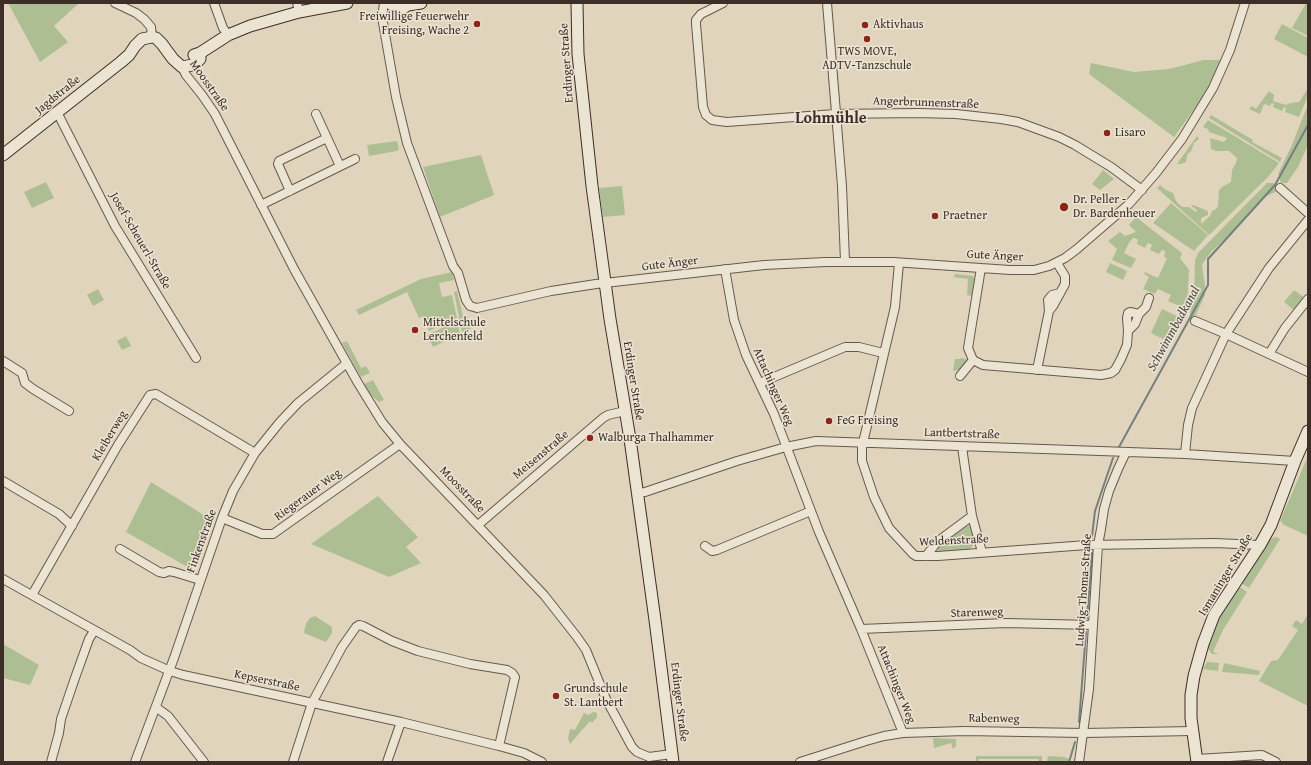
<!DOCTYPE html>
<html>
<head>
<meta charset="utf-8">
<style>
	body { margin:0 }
	#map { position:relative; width:1311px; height:765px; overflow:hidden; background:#e0d5bc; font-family:"Gentium Book Plus",serif }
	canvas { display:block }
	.frame { position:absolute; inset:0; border:4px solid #3d2e28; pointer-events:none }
</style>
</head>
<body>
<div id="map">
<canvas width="1311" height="765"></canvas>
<div class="frame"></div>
</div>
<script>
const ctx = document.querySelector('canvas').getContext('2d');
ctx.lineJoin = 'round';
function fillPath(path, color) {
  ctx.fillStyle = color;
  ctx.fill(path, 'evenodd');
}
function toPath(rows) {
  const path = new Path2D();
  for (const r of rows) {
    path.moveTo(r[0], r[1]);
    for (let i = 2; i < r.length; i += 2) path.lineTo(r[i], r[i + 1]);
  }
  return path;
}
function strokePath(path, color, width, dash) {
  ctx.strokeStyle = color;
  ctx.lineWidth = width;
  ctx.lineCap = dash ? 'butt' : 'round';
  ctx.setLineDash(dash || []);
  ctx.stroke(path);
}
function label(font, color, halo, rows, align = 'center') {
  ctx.font = font + ' "Gentium Book Plus",serif';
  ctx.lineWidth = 3;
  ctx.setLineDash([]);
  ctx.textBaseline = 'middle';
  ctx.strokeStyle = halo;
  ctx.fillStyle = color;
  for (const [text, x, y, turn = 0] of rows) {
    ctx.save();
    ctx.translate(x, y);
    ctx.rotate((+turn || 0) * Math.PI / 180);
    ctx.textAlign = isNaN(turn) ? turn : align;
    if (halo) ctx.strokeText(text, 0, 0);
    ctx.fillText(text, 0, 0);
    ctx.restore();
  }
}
fillPath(toPath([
	[8,3,79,3,54,26,68,42,40,62],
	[1306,3,1308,3,1308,36,1292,28],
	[1282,24,1308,38,1308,57,1274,39],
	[1204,60,1221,60,1206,93,1174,137,1089,74,1091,63,1134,72,1169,69],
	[1308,88,1308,96,1299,117,1285,112,1286,108,1284,107,1282,111,1273,107,1274,104,1272,103,1270,106,1264,104,1260,114,1249,109,1252,106,1256,109,1269,91,1274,95,1273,101,1286,105,1290,103,1299,102],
	[1308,104,1308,145,1298,167,1287,183,1281,183,1278,174,1292,145],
	[1211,115,1253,140,1252,142,1282,158,1280,162,1209,118],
	[1208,120,1279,163,1269,176,1209,235,1157,188,1160,185,1166,190,1173,193,1176,201,1182,207,1189,207,1196,212,1197,210,1191,206,1193,205,1208,211,1208,215,1201,218,1201,224,1210,216,1212,211,1216,209,1218,206,1219,190,1222,187,1231,182,1232,170,1236,163,1237,158,1229,151,1216,151,1211,149,1210,138,1224,142,1227,138,1209,132,1208,129,1203,127],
	[1197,136,1199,139,1194,143,1191,151,1187,155,1186,162,1181,164,1177,164],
	[397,141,399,149,397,151,369,156,367,145],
	[481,155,494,195,440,217,423,167],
	[1103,170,1114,179,1100,190,1092,184],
	[46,182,54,198,32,208,24,192],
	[1267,183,1274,183,1277,191,1267,196,1255,206,1230,234,1211,252,1203,263,1202,266,1205,285,1205,295,1194,319,1190,314,1194,294,1195,260,1198,253],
	[622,186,625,215,603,217,599,188],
	[1171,203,1208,235,1194,251,1153,223],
	[1136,217,1182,253,1180,258,1189,270,1187,309,1168,301,1171,295,1158,289,1155,294,1143,289,1149,277,1144,274,1145,272,1158,278,1167,258,1164,257,1165,253,1165,251,1162,250,1159,254,1150,250,1152,245,1149,243,1147,244,1145,248,1137,244,1138,240,1135,238,1133,238,1131,241,1130,241,1124,253,1136,259,1131,268,1112,260,1117,249,1108,241,1120,232,1125,236,1136,232,1129,225],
	[1110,263,1127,271,1123,280,1106,272],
	[452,272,454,280,439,283,442,297,452,295,457,318,429,331,420,312,422,317,419,318,407,292,359,315,356,310,421,279],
	[955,274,973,276,976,283,972,296,967,295,968,279,954,277],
	[98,289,104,300,93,306,87,295],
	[1294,290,1305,298,1295,311,1284,302],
	[457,291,463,316,467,315,471,329,462,332,454,292],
	[1162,309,1183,319,1171,343,1151,333],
	[457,321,460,334,433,347,427,335],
	[126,336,131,346,122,350,117,341],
	[347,341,361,368,366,366,370,373,361,377,342,343],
	[960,358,966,359,966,365,962,369,953,371,955,359,960,359],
	[373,380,384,400,379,402,371,395,364,384],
	[1308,456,1308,536,1282,524,1283,523,1280,521],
	[151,482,210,519,191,569,126,532],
	[378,496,418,537,406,547,421,563,389,577,311,544],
	[972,525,976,542,970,549,938,552,938,548,940,544,967,526],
	[1275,537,1280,539,1249,588,1241,583,1269,538,1271,539],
	[1238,586,1247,592,1223,630,1213,652,1219,654,1212,654,1207,648,1214,628,1227,603],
	[1308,614,1308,706,1259,681,1271,661,1278,660,1298,630,1292,626,1296,620,1302,624],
	[315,616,332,627,332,633,326,642,304,633,305,627,307,622,310,618],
	[3,644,39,665,30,685,3,678],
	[1207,662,1219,663,1218,671,1203,669],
	[1224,663,1260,671,1259,675,1222,672],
	[593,712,597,713,597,717,592,723,590,721,570,744,568,739,570,729,575,730,584,713,589,715],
	[933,738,956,739,956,746,953,749,951,743,934,748],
	[976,756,1042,756,1042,762,1039,762,1038,759,979,759,978,762,976,762],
	[1048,756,1065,757,1069,759,1069,762,1047,762]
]), '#aebe93');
strokePath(toPath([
	[1119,447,1208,285,1208,259,1275,185,1308,125],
	[1092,536,1095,511,1113,458],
	[1087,618,1092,553],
	[1079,722,1086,632],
	[1069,762,1075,742]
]), '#748080', 2);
const street = toPath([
	[115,3,136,13,144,19,151,27,152,37],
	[214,3,223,28,228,35],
	[297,3,299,12],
	[384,3,382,17,396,97,407,143,453,266,458,273,466,300,470,306,477,308,551,291,596,284,764,265,826,262,893,262,1010,270,1034,270,1049,266,1065,258,1077,249,1129,204,1156,173,1182,139,1213,88,1230,50,1245,3],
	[723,3,701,14,696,20,696,24,703,107,706,115,712,120,727,122,835,114,918,113,956,114,1001,119,1018,122,1059,137,1075,145,1111,167,1142,190],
	[827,3,842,186,845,261],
	[182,67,186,75,202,95,215,114,294,269,358,383,382,422,400,444,544,595,577,637,586,650,606,699,632,747,637,752,649,757,672,754],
	[57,112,115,226,196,358],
	[316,114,340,166],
	[1280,188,1308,213],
	[290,191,278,164,279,161,327,138],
	[261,205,355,159],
	[899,263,895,307,862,447,862,461,874,497,889,528,913,554,916,556,938,556,1087,545,1215,543,1260,545],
	[981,268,968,348,973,360,983,365,1101,375,1111,373,1115,370,1121,359,1127,345,1128,331,1135,324,1139,314,1146,307,1149,298],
	[725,269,734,320,746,355,774,414,819,532,861,629,903,733],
	[1049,311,1053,306,1065,284,1065,276,1057,263],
	[1195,321,1226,334,1308,372],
	[1128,331,1127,318,1128,313,1130,312,1139,314],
	[1269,354,1285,328,1308,299],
	[3,361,22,373,25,383,33,389,69,411],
	[1037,370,1049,311,1048,300,1052,295,1060,293],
	[960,376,973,360],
	[760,383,845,347,859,347,883,353],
	[962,447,972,516,982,552],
	[1185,454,1188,425,1192,408,1226,334,1269,268,1308,220],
	[3,481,59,514,72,526],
	[637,493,645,492,737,461,786,447,816,441,1185,454,1295,461],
	[222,518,262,534,273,534,400,444],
	[478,525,603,418,608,415,625,411],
	[705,546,712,551,717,550,811,511],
	[120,549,159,572,164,573,169,571,174,572,200,580],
	[926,556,937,542,972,516],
	[3,579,130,650,141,658,170,671,183,675,401,722,499,746,524,753,542,762],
	[32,595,118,445,150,395,156,394,255,453],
	[861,629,1006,623,1093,625],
	[157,708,168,716,204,762],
	[1197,759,1262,755,1276,762],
	[51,762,59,733,61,719,75,678,89,639,94,631],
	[135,762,174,658,222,518,233,491,255,453,280,422,298,403,347,363],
	[293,762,312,703,342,647,356,627,359,625,363,626,392,641,418,651,470,664,507,670,512,673,515,677,499,746],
	[387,762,401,722],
	[800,762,866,741,884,736,903,733,964,731,1084,733,1192,731],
	[1079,762,1089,689,1098,545,1101,529,1104,509,1109,491,1118,469,1126,452]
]);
const secondary = toPath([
	[390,3,392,5,403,8,408,5,421,3],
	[577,3,578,54,592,186,610,319,630,439,655,620,673,762],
	[194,55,200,53,228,35,250,26,299,12,347,3],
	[3,155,121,62,129,55,135,46,142,39,152,37,156,38,162,44,173,59,182,67,192,65,197,62,200,59,200,53],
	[1197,762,1191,718,1191,695,1194,676,1203,644,1214,615,1220,606,1260,545,1271,525,1295,461,1308,431]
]);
strokePath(street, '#66584d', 10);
strokePath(secondary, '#3d2e28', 13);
strokePath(street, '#ebe4d3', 8);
strokePath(secondary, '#ebe4d3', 11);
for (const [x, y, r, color] of [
	[477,24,4,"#8f2418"],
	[865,25,4,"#8f2418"],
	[867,39,4,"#8f2418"],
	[1107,133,4,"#8f2418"],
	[1064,207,5,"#8f2418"],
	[935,216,4,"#8f2418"],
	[415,330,4,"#8f2418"],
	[829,421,4,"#8f2418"],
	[590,438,4,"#8f2418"],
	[556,696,4,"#8f2418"]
]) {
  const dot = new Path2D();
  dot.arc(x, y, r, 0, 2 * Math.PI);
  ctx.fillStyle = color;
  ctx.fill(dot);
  strokePath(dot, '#ebe4d3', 1.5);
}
label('12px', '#3d2e28', '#ebe4d3', [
	["Freiwillige Feuerwehr",469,17,"right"],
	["Freising, Wache 2",469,31,"right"],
	["Aktivhaus",873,25],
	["TWS MOVE,",867,52,"center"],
	["ADTV-Tanzschule",867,66,"center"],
	["Lisaro",1115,133],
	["Dr. Peller -",1073,200],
	["Dr. Bardenheuer",1073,214],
	["Praetner",943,216],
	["Mittelschule",423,323],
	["Lerchenfeld",423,337],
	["FeG Freising",837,421],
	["Walburga Thalhammer",598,438],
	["Grundschule",564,689],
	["St. Lantbert",564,703]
], 'left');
label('12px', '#3d2e28', '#ebe4d3', [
	["Erdinger Straße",567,63,-94],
	["Moosstraße",209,86,55],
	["Jagdstraße",58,95,-39],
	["Angerbrunnenstraße",926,103,2],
	["Josef-Scheuerl-Straße",140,241,60],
	["Gute Änger",995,256,3],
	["Gute Änger",670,264,-7],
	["Erdinger Straße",633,381,81],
	["Attachinger Weg",773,387,66],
	["Lantbertstraße",962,434,2],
	["Kleiberweg",110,436,-59],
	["Meisenstraße",541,455,-40],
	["Moosstraße",462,490,46],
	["Riegerauer Weg",308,495,-36],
	["Finkenstraße",202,541,-70],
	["Weldenstraße",954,541,-3],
	["Ismaninger Straße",1226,575,-59],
	["Ludwig-Thoma-Straße",1084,590,-86],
	["Starenweg",977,613,-2],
	["Kepserstraße",267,681,12],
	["Attachinger Weg",896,684,68],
	["Erdinger Straße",679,702,83],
	["Rabenweg",994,719,1]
]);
label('italic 13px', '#4f4945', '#ebe4d3', [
	["Schwimmbadkanal",1174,329,-61]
]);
label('bold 16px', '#3d2e28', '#ebe4d3', [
	["Lohmühle",831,119]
]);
</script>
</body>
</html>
